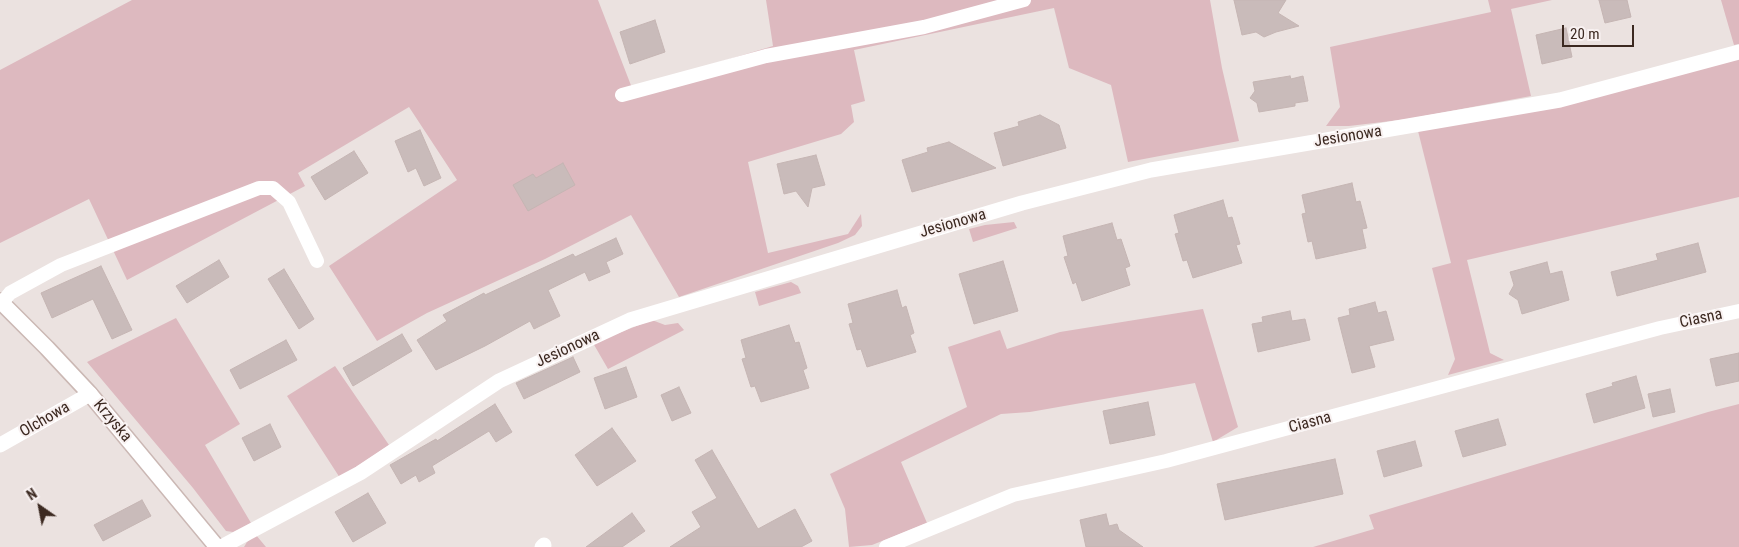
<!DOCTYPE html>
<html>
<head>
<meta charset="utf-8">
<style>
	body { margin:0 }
	#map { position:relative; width:1739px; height:547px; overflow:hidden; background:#ebe2e0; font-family:"Roboto Condensed",sans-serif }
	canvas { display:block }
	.north { position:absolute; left:15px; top:482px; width:50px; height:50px; -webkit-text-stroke:4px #f8f1f1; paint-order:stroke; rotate:327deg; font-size:14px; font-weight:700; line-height:20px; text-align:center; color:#3c2921 }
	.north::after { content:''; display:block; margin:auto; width:18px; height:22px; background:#3c2921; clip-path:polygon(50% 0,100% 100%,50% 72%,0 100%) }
	.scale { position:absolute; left:1562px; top:25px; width:72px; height:22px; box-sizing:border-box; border:2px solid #3c2921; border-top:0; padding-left:6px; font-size:15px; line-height:18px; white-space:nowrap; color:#3c2921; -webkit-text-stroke:4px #f8f1f1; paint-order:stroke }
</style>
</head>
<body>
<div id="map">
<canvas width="1739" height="547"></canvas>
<div class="north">N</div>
<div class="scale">20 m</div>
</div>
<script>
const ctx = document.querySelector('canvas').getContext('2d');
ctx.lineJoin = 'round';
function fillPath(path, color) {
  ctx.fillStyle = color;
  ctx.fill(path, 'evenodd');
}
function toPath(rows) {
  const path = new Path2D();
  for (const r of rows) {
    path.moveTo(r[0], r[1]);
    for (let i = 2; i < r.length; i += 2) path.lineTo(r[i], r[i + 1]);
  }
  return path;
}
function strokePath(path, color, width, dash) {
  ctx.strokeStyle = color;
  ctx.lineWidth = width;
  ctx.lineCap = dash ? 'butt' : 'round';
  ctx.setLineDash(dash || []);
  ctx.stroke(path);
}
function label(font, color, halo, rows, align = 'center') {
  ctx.font = font + ' "Roboto Condensed",sans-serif';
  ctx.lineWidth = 4;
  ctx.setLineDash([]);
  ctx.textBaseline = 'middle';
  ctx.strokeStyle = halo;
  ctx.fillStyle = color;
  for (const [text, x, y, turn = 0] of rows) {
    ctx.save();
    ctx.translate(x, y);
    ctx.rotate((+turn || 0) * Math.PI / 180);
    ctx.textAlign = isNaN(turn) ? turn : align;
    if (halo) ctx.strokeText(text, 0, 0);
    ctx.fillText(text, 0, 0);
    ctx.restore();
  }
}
fillPath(toPath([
	[132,0,598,0,632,88,773,46,766,0,1210,0,1222,68,1239,141,1128,162,1111,85,1069,68,1054,8,854,50,865,101,851,105,854,122,841,134,748,162,768,253,848,234,861,214,862,226,855,235,838,243,679,297,631,215,545,259,427,313,377,341,329,266,457,180,409,107,298,173,305,186,127,280,89,199,0,243,0,70],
	[1488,0,1552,0,1511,9,1531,96,1408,119,1349,126,1326,126,1340,107,1330,47,1491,12],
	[1721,0,1739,0,1739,44,1734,45],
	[1739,58,1739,197,1467,260,1490,353,1504,360,1448,375,1455,359,1432,268,1451,263,1418,131],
	[1014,222,1017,228,973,242,969,229,985,225],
	[791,282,798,286,801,293,759,306,755,292],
	[1203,309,1238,427,1213,442,1195,383,1030,412,1001,414,901,462,927,523,872,545,849,547,845,509,830,474,967,407,948,347,1000,330,1007,349,1060,332],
	[176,318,240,424,205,445,251,523,233,532,226,531,193,488,87,362],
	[652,320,665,325,678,323,684,330,608,369,593,343],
	[335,366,389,445,340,478,287,396],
	[1739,404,1739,547,1313,547,1374,529,1369,515,1708,412],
	[256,535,266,547,244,547,247,542]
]), '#ddb9bf');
const building = toPath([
	[1234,0,1286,0,1278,13,1299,26,1276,32,1264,37,1256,32,1242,35,1234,0],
	[1599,0,1627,0,1631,17,1605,23,1599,0],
	[655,20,665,52,630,64,620,32,655,20],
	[1566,28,1572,57,1542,64,1536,35,1566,28],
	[1290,76,1291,79,1303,76,1308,101,1295,103,1295,106,1259,112,1257,103,1250,98,1255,91,1253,82,1290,76],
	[1040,115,1059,125,1066,148,1003,166,994,133,1019,126,1018,122,1040,115],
	[420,130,441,178,424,186,416,168,408,172,395,141,420,130],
	[949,142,996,168,912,192,902,160,928,152,927,148,949,142],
	[354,151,368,173,325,200,311,177,354,151],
	[816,155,825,185,812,188,808,207,796,191,784,194,777,164,816,155],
	[563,163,575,185,528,211,513,185,533,174,536,178,563,163],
	[1352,183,1356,202,1360,201,1367,228,1362,229,1366,248,1316,259,1312,241,1308,242,1302,214,1306,213,1302,195,1352,183],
	[1223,200,1228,218,1232,217,1240,244,1236,245,1242,263,1193,278,1187,260,1183,261,1175,234,1179,233,1174,215,1223,200],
	[1112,223,1117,240,1121,239,1130,266,1125,268,1130,285,1082,301,1076,282,1073,284,1064,257,1068,256,1063,236,1112,223],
	[616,238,623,254,606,262,610,272,589,281,585,272,548,290,560,316,534,329,530,321,485,346,436,370,417,340,447,321,443,315,484,293,485,295,573,254,575,257,616,238],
	[1698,243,1706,272,1617,296,1611,272,1658,260,1656,254,1698,243],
	[219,260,229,277,187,303,176,286,219,260],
	[1003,261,1018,311,974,324,959,274,1003,261],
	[1547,262,1550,274,1562,271,1569,300,1522,314,1518,300,1509,294,1514,285,1510,272,1547,262],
	[101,266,132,330,112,339,93,299,52,318,41,293,101,266],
	[284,269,314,319,299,329,268,279,284,269],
	[897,290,902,308,906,306,914,333,910,335,916,352,867,367,861,349,857,350,849,324,853,323,848,304,897,290],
	[1375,302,1378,313,1386,311,1394,340,1369,346,1375,367,1352,373,1338,318,1350,315,1349,309,1375,302],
	[1290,311,1292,321,1305,319,1310,340,1258,352,1252,324,1263,322,1262,317,1290,311],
	[789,325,795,343,799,342,807,368,803,370,809,388,761,402,755,386,751,387,742,359,746,358,741,340,789,325],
	[402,334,412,351,353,386,343,368,402,334],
	[286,340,297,360,240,389,230,370,286,340],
	[1739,353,1739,381,1716,386,1710,359,1739,353],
	[573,357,580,372,524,399,516,383,573,357],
	[626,367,637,397,605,409,594,378,626,367],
	[1636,376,1645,408,1594,423,1586,394,1613,386,1612,383,1636,376],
	[679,387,691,413,672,421,661,395,679,387],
	[1670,389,1675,412,1653,417,1648,394,1670,389],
	[1148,402,1155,435,1110,444,1103,411,1148,402],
	[495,404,512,432,496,442,489,431,432,466,435,473,419,482,416,475,401,484,390,465,436,439,437,441,495,404],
	[1498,419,1506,445,1463,457,1455,431,1498,419],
	[270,424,281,447,254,461,242,438,270,424],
	[612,428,636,461,597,486,575,455,612,428],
	[1415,441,1422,466,1384,477,1377,451,1415,441],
	[712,450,758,529,795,509,812,541,801,547,670,547,701,527,692,512,717,498,695,460,712,450],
	[1335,459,1343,494,1225,520,1217,484,1335,459],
	[368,493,386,523,353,542,335,512,368,493],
	[142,500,151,516,103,541,94,525,142,500],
	[632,513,645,531,622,547,586,547,632,513],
	[1106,514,1109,526,1117,524,1119,530,1143,547,1086,547,1080,520,1106,514]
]);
fillPath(building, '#c9bbba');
strokePath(building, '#c5b5b3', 1);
const secondary = toPath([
	[0,301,47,348,90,394,217,547]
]);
strokePath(secondary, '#cbb8b4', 18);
strokePath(toPath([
	[622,95,766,56,924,27,1024,0],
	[2,303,10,293,61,265,259,188,273,188,289,202,317,261],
	[886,547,1013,495,1166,461,1660,328,1739,311]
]), '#fff', 14);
strokePath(toPath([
	[0,445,90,394],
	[221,547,360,473,499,381,630,320,1022,203,1151,170,1560,100,1739,52],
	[542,547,544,545]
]), '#fff', 15);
strokePath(secondary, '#fff', 15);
label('16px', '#3c2921', '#f8f1f1', [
	["Jesionowa",1348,137,-9],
	["Jesionowa",953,224,-16],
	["Ciasna",1701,319,-12],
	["Jesionowa",568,349,-25],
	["Olchowa",45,420,-30],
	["Krzyska",112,421,50],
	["Ciasna",1310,423,-15]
]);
</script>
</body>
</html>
